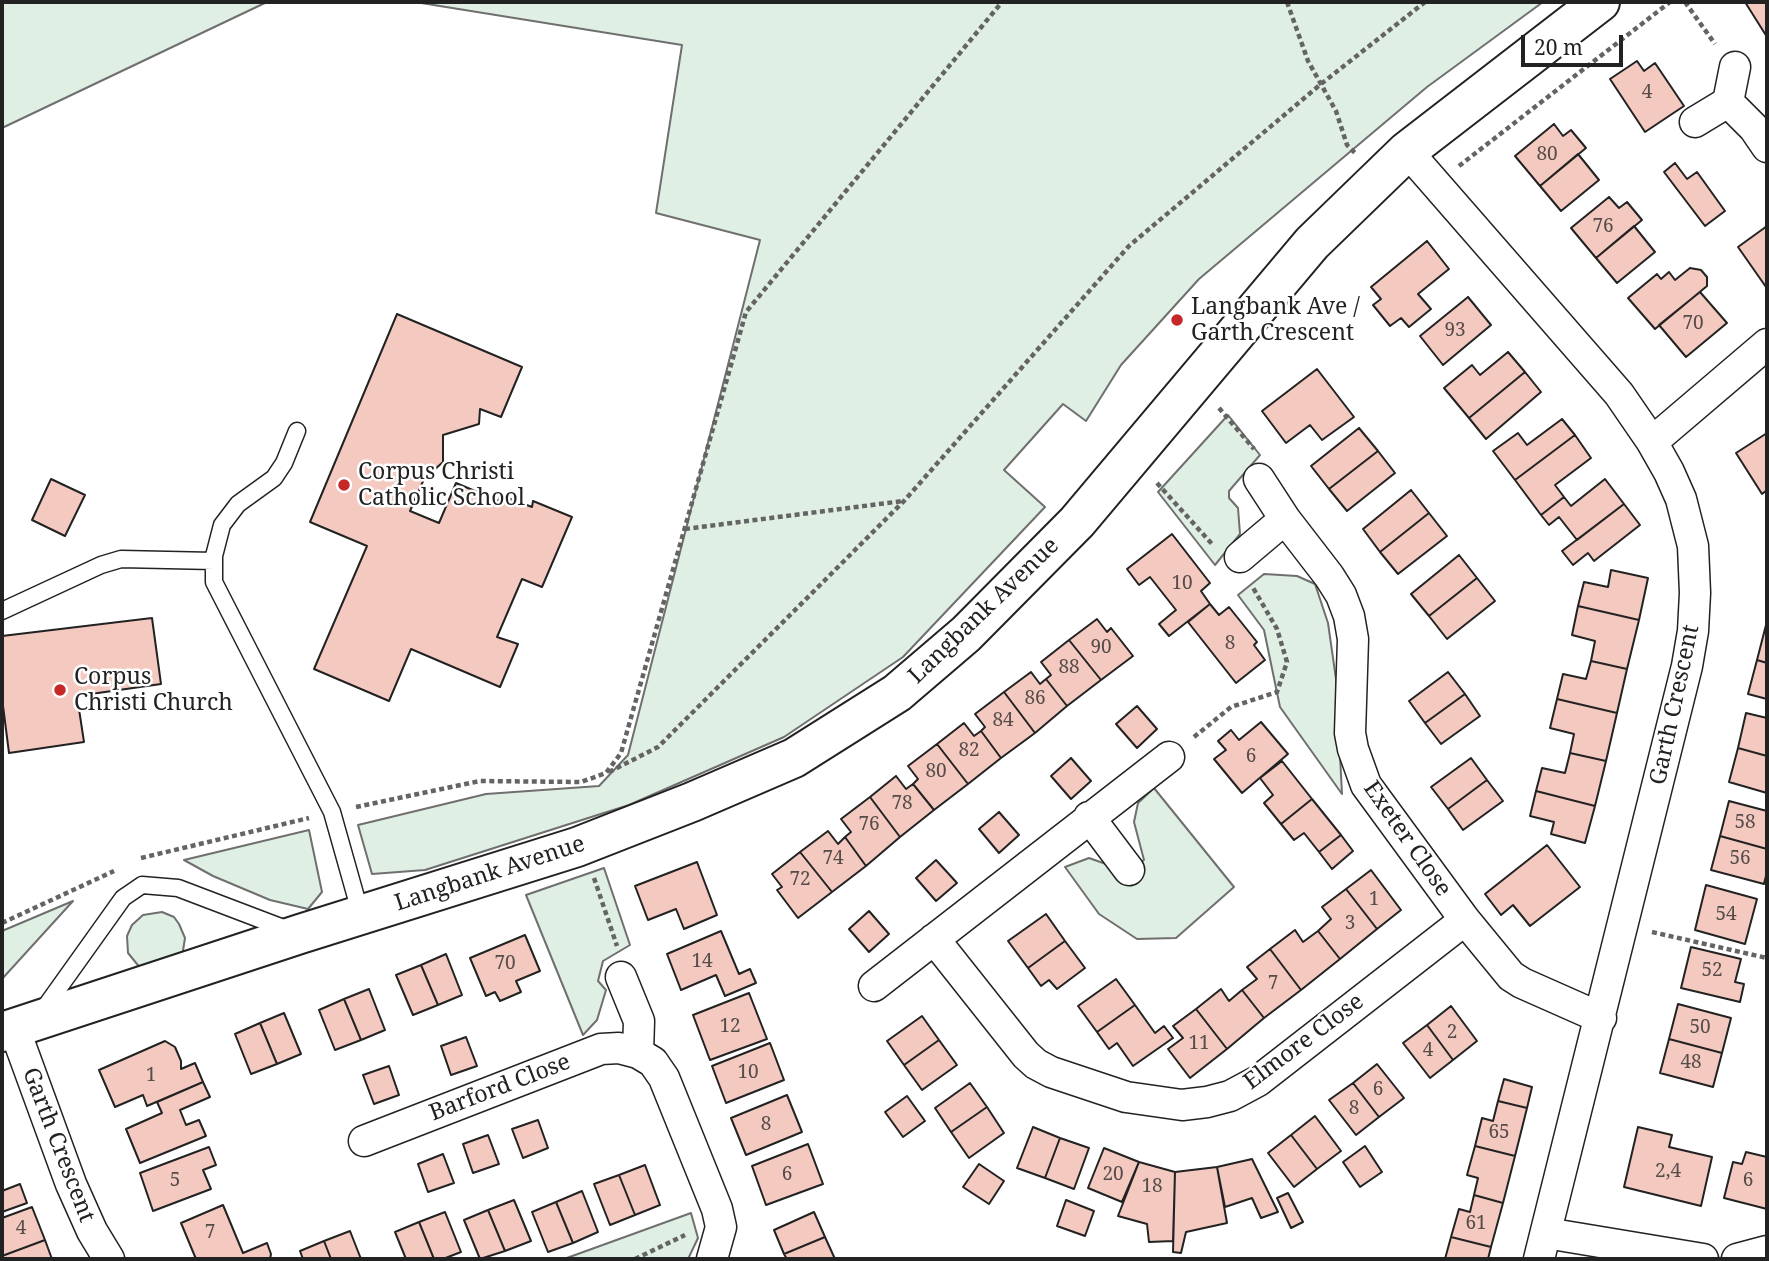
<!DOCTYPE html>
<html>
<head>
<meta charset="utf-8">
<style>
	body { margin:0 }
	#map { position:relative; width:1769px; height:1261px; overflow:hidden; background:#fff; font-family:"Noto Serif",serif }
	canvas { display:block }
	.frame { position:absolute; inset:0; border:4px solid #222; pointer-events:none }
	.scale { position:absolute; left:1521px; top:35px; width:102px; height:32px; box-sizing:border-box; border:4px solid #222; border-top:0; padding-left:9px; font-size:21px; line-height:24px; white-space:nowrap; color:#222; -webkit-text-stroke:5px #fff; paint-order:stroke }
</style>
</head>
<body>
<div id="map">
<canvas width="1769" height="1261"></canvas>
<div class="frame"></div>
<div class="scale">20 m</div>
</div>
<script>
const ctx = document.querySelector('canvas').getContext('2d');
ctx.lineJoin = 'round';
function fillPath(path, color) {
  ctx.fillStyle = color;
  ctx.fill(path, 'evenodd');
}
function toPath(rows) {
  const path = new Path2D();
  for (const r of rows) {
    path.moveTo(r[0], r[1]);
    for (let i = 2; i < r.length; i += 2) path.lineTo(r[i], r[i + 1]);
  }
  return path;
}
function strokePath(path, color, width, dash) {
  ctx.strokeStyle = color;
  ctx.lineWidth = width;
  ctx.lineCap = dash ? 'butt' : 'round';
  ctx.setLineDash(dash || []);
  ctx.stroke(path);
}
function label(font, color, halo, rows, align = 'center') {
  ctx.font = font + ' "Noto Serif",serif';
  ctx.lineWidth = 5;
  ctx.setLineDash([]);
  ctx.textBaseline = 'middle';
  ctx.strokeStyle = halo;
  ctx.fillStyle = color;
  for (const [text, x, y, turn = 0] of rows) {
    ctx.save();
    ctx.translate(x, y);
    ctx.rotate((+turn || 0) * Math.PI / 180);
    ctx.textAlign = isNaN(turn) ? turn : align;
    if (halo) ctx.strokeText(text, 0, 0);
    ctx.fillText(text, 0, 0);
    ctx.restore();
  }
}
const green = toPath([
	[2,2,267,2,2,128,2,2],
	[415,2,1543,2,1427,87,1199,279,1121,365,1086,421,1063,404,1004,470,1045,507,903,657,784,737,629,805,425,870,372,874,358,825,486,794,599,786,628,755,760,240,656,213,682,45,415,2],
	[1228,415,1260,455,1229,491,1229,498,1238,508,1240,534,1215,565,1158,492,1228,415],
	[1264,574,1297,576,1315,584,1328,623,1336,679,1342,794,1280,707,1264,630,1238,595,1264,574],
	[1154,788,1234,887,1176,938,1137,939,1099,914,1065,867,1089,858,1106,864,1119,878,1144,860,1134,822,1138,803,1154,788],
	[309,830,322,892,308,909,270,900,213,876,184,860,309,830],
	[604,868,630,945,603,961,598,981,606,990,597,1020,583,1035,526,895,604,868],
	[73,901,2,979,2,931,73,901],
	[162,912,174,917,179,924,185,938,182,957,141,969,128,953,127,936,132,925,143,915,162,912],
	[691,1213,698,1238,688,1259,564,1259,691,1213]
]);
fillPath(green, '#e0efe3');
strokePath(green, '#6f6f6f', 2);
const building = toPath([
	[1745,2,1767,2,1767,37,1745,2],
	[1637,61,1644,71,1655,63,1684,106,1645,132,1610,79,1637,61],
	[1554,124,1563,136,1571,130,1586,148,1540,186,1515,156,1554,124],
	[1578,154,1599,180,1561,211,1540,186,1578,154],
	[1675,163,1687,179,1697,172,1725,211,1705,226,1664,172,1675,163],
	[1609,197,1619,208,1627,202,1642,220,1596,258,1571,228,1609,197],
	[1634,226,1655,252,1617,283,1596,258,1634,226],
	[1767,226,1767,286,1766,287,1738,247,1767,226],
	[1427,241,1449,269,1418,294,1431,309,1409,327,1401,318,1390,326,1373,305,1381,299,1371,287,1427,241],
	[1690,268,1701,270,1707,277,1707,286,1655,329,1628,298,1657,274,1661,279,1669,272,1675,280,1690,268],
	[1700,292,1727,323,1686,357,1659,325,1700,292],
	[1468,297,1491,325,1443,365,1420,336,1468,297],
	[397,314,522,367,501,417,480,409,479,424,443,435,443,462,424,479,410,511,439,523,456,483,499,501,500,495,532,507,533,501,572,517,542,587,522,579,497,637,518,644,500,687,411,649,389,701,314,669,367,546,310,522,397,314],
	[1508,352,1525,372,1469,418,1444,388,1472,365,1480,375,1508,352],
	[1317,369,1354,417,1322,440,1310,425,1286,443,1262,411,1317,369],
	[1525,372,1541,392,1486,439,1469,418,1525,372],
	[1562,419,1575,435,1515,480,1493,451,1518,433,1527,445,1562,419],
	[1359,428,1378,451,1329,489,1311,466,1359,428],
	[1767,433,1767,490,1762,494,1736,453,1767,433],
	[1575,435,1591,458,1555,485,1564,497,1541,515,1515,480,1575,435],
	[1378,451,1395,473,1347,511,1329,489,1378,451],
	[51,479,85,495,65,536,32,520,51,479],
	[1605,479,1624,504,1577,540,1559,517,1549,525,1541,515,1564,497,1571,506,1605,479],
	[1411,490,1429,513,1380,552,1363,529,1411,490],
	[1624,504,1640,525,1594,561,1588,553,1573,565,1562,551,1624,504],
	[1429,513,1447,536,1398,574,1380,552,1429,513],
	[1172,534,1210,583,1201,591,1210,604,1169,636,1159,624,1176,610,1150,577,1139,585,1127,569,1172,534],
	[1459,555,1477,578,1429,616,1411,594,1459,555],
	[1611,570,1648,578,1639,620,1578,606,1584,582,1608,587,1611,570],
	[1477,578,1495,601,1447,639,1429,616,1477,578],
	[1210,604,1219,615,1229,607,1257,642,1254,645,1265,660,1236,683,1188,622,1210,604],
	[1578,606,1639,620,1627,669,1591,661,1595,641,1572,635,1578,606],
	[152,618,161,684,77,696,84,742,9,753,2,698,2,636,152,618],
	[1097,619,1107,632,1111,628,1133,656,1101,680,1069,640,1097,619],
	[1766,625,1767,625,1767,663,1757,660,1766,625],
	[1069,640,1101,680,1067,706,1046,679,1051,675,1041,662,1069,640],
	[1757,660,1767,663,1767,699,1748,694,1757,660],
	[1591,661,1627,669,1617,713,1557,699,1563,674,1586,679,1591,661],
	[1031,672,1040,684,1046,679,1067,706,1035,733,1004,692,1031,672],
	[1448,672,1465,694,1425,723,1409,701,1448,672],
	[1004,692,1035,733,1001,758,981,731,985,727,975,714,1004,692],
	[1465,694,1480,716,1441,744,1425,723,1465,694],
	[1557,699,1617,713,1606,761,1570,753,1574,734,1550,728,1557,699],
	[1137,706,1157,729,1137,748,1116,724,1137,706],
	[1746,713,1767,718,1767,756,1738,748,1746,713],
	[1261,722,1288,754,1242,793,1214,759,1226,750,1218,741,1231,730,1239,740,1261,722],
	[964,723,974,736,981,731,1001,758,968,784,937,744,964,723],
	[937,744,968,784,934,810,913,784,918,779,908,766,937,744],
	[1738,748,1767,756,1767,793,1729,782,1738,748],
	[1570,753,1606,761,1595,806,1536,791,1542,768,1565,773,1570,753],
	[1071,758,1091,781,1071,799,1051,776,1071,758],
	[1471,758,1487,780,1448,809,1431,787,1471,758],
	[1282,761,1312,799,1281,824,1264,803,1273,795,1260,778,1282,761],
	[896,776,906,789,913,784,934,810,900,837,870,797,896,776],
	[1487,780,1503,801,1463,830,1448,809,1487,780],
	[1536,791,1595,806,1585,843,1551,834,1554,822,1530,816,1536,791],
	[870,797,900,837,866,866,845,837,851,832,841,819,870,797],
	[1312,799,1341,835,1319,852,1304,833,1294,840,1281,824,1312,799],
	[1729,801,1767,811,1767,849,1720,836,1729,801],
	[999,812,1019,835,999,853,979,829,999,812],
	[828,831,838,844,845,837,866,866,832,892,800,852,828,831],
	[1341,835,1353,851,1332,869,1319,852,1341,835],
	[1720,836,1767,849,1767,872,1764,884,1711,870,1720,836],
	[1547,845,1580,887,1530,926,1513,905,1501,915,1485,894,1547,845],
	[800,852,832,892,798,918,777,890,782,887,772,874,800,852],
	[936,860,957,883,936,901,916,878,936,860],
	[697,862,717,915,684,929,676,909,648,920,635,886,697,862],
	[1371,870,1401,910,1377,929,1346,889,1371,870],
	[1706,885,1757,899,1745,944,1695,930,1706,885],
	[1346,889,1377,929,1340,959,1318,931,1331,919,1322,907,1346,889],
	[869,911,889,934,869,952,849,929,869,911],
	[1046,914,1065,941,1028,968,1008,941,1046,914],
	[1295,930,1303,942,1318,931,1340,959,1301,990,1270,949,1295,930],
	[721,931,739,974,750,969,756,983,725,996,716,975,681,990,667,954,721,931],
	[525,935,540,971,516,981,521,992,500,1001,495,992,486,996,470,958,525,935],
	[1065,941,1085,968,1057,989,1049,980,1041,986,1028,968,1065,941],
	[1691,947,1741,959,1735,982,1744,984,1740,1002,1681,988,1691,947],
	[1270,949,1301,990,1264,1018,1242,990,1257,979,1247,967,1270,949],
	[446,954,462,995,438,1005,421,965,446,954],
	[421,965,438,1005,413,1015,396,975,421,965],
	[1116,979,1135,1005,1097,1032,1078,1006,1116,979],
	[369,989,385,1030,361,1040,344,999,369,989],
	[1221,989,1229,1001,1242,990,1264,1018,1227,1049,1196,1009,1221,989],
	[749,993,767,1039,710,1060,693,1015,749,993],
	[344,999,361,1040,335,1050,319,1010,344,999],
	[1678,1004,1731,1018,1722,1053,1669,1039,1678,1004],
	[1135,1005,1155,1033,1164,1026,1173,1038,1133,1066,1117,1043,1109,1049,1097,1032,1135,1005],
	[1451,1006,1477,1041,1453,1060,1427,1025,1451,1006],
	[1196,1009,1227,1049,1190,1078,1168,1049,1183,1038,1173,1026,1196,1009],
	[284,1013,301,1054,277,1064,260,1023,284,1013],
	[922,1016,939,1040,904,1065,887,1041,922,1016],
	[260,1023,277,1064,251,1074,235,1034,260,1023],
	[1427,1025,1453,1060,1430,1078,1403,1043,1427,1025],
	[466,1037,477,1066,451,1075,441,1046,466,1037],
	[1669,1039,1722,1053,1713,1087,1660,1073,1669,1039],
	[939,1040,957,1065,922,1090,904,1065,939,1040],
	[165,1041,175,1047,181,1061,181,1069,195,1063,203,1082,147,1106,143,1095,115,1107,99,1070,165,1041],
	[770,1043,784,1080,726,1103,712,1066,770,1043],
	[1377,1064,1404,1098,1379,1117,1353,1083,1377,1064],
	[389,1066,399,1095,374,1104,363,1075,389,1066],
	[1504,1079,1532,1087,1527,1108,1498,1101,1504,1079],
	[203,1082,210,1097,180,1110,186,1125,199,1120,206,1136,140,1163,126,1129,162,1113,157,1102,203,1082],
	[970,1083,987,1107,951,1132,935,1108,970,1083],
	[1353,1083,1379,1117,1356,1135,1329,1100,1353,1083],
	[787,1095,802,1132,746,1155,731,1118,787,1095],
	[907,1096,925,1121,903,1137,885,1112,907,1096],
	[1498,1101,1527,1108,1515,1156,1475,1146,1482,1118,1493,1121,1498,1101],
	[987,1107,1004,1133,969,1158,951,1132,987,1107],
	[1315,1116,1341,1151,1317,1169,1291,1135,1315,1116],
	[538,1120,548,1148,523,1158,512,1129,538,1120],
	[1033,1127,1060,1138,1045,1178,1017,1168,1033,1127],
	[1638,1127,1672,1135,1669,1147,1712,1157,1701,1206,1624,1187,1638,1127],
	[488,1135,499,1164,473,1173,463,1144,488,1135],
	[1291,1135,1317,1169,1294,1187,1268,1153,1291,1135],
	[1060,1138,1089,1148,1074,1189,1045,1178,1060,1138],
	[808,1144,823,1184,766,1205,752,1166,808,1144],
	[1365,1146,1382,1172,1360,1187,1343,1162,1365,1146],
	[1475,1146,1515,1156,1503,1203,1474,1195,1478,1178,1467,1175,1475,1146],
	[209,1147,216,1165,203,1170,211,1189,153,1211,140,1173,209,1147],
	[1104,1148,1139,1162,1122,1202,1088,1188,1104,1148],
	[1746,1152,1767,1157,1767,1209,1724,1198,1733,1162,1742,1164,1746,1152],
	[443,1154,454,1183,428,1192,418,1164,443,1154],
	[1252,1159,1278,1212,1261,1218,1252,1198,1225,1207,1217,1167,1252,1159],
	[1139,1162,1175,1172,1173,1241,1149,1242,1147,1224,1118,1216,1139,1162],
	[979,1164,1004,1181,989,1204,963,1187,979,1164],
	[645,1165,660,1205,635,1215,619,1175,645,1165],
	[1217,1167,1227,1223,1186,1232,1181,1253,1173,1252,1175,1172,1217,1167],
	[619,1175,635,1215,610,1225,594,1184,619,1175],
	[20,1184,27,1203,2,1212,2,1191,20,1184],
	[582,1191,598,1232,573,1243,556,1202,582,1191],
	[1288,1193,1303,1222,1291,1228,1277,1198,1288,1193],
	[1474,1195,1503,1203,1491,1247,1451,1237,1459,1209,1470,1212,1474,1195],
	[514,1200,531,1241,505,1251,488,1210,514,1200],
	[1066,1200,1094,1211,1085,1236,1057,1226,1066,1200],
	[556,1202,573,1243,548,1252,532,1212,556,1202],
	[223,1205,243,1253,267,1243,271,1254,270,1259,196,1259,181,1223,223,1205],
	[32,1207,45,1240,2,1256,2,1218,32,1207],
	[488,1210,505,1251,480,1259,464,1220,488,1210],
	[445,1212,461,1252,443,1259,434,1259,419,1222,445,1212],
	[814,1212,825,1237,784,1254,774,1230,814,1212],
	[419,1222,434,1259,406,1259,395,1232,419,1222],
	[350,1231,361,1259,331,1259,324,1241,350,1231],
	[825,1237,835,1259,787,1259,784,1254,825,1237],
	[1451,1237,1491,1247,1488,1259,1445,1259,1451,1237],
	[45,1240,52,1259,2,1259,2,1256,45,1240],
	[324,1241,331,1259,303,1259,300,1251,324,1241]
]);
fillPath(building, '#f3c9c0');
strokePath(building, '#222', 2);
const service = toPath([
	[297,431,284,463,274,478,238,504,222,525,214,556,214,582,332,812,361,915],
	[2,611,101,565,121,559,214,561],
	[43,1010,123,898,142,885,178,888,291,931]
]);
const minor = toPath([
	[1728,102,1735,67],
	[1695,122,1728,102,1754,128,1767,147],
	[1407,151,1619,394,1652,442,1669,472,1681,499,1693,546,1695,593,1693,631,1687,666,1539,1259],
	[1652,442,1767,344],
	[1259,479,1285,519],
	[1240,557,1285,519,1329,576,1341,595,1349,616,1353,639,1350,733,1353,749,1366,785,1465,920,1511,976,1522,983,1601,1018],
	[1089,817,1129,870],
	[934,939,1026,1055,1036,1064,1051,1072,1126,1097,1182,1105,1207,1102,1230,1096,1258,1081,1465,920],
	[621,977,639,1021,638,1053,653,1062,664,1078,717,1209,721,1227,712,1259],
	[874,986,1169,757],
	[14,1028,71,1184,92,1231,109,1259],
	[364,1141,601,1049,619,1048,638,1053],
	[1546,1233,1703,1259],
	[1737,1259,1767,1251]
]);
const tertiary = toPath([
	[2,1032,300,934,577,847,692,802,794,758,897,693,966,634,1077,522,1312,243,1407,151,1600,2]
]);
strokePath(service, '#222', 19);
strokePath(minor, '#222', 33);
strokePath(tertiary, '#222', 42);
strokePath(toPath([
	[1287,2,1308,61,1336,111,1347,145,1355,153],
	[1685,2,1715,44],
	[1459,166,1670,2],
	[1219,408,1254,449],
	[1157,483,1212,544],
	[685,529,903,501],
	[1194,737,1231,707,1277,692,1287,662,1277,629,1252,586],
	[609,772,658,747,904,501,1129,246,1321,84,1425,2],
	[356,807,480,781,581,782,606,773,621,753,746,312,1002,2],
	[141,858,309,818],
	[594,878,617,946],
	[2,923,114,871],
	[1652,932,1767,958],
	[635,1259,685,1235]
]), '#646464', 4.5, [5, 3.5]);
strokePath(service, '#fff', 16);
strokePath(minor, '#fff', 30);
strokePath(tertiary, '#fff', 38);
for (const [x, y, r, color] of [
	[1177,320,7,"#c62828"],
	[344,485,7,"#c62828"],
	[60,690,7,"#c62828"]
]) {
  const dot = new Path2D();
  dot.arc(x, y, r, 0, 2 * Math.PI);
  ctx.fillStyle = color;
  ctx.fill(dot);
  strokePath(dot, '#fff', 2.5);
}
label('19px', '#564c4a', null, [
	["4",1647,93],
	["80",1547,155],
	["76",1603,227],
	["70",1693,324],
	["93",1455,331],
	["10",1182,584],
	["8",1230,644],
	["90",1101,648],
	["88",1069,668],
	["86",1035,699],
	["84",1003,721],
	["82",969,751],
	["6",1251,757],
	["80",936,772],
	["78",902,804],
	["58",1745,823],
	["76",869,825],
	["74",833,859],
	["56",1740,859],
	["72",800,880],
	["1",1374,900],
	["54",1726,915],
	["3",1350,924],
	["14",702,962],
	["70",505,964],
	["52",1712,971],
	["7",1273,984],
	["12",730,1027],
	["50",1700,1028],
	["2",1452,1033],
	["11",1199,1044],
	["4",1428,1051],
	["48",1691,1063],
	["10",748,1073],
	["1",151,1076],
	["6",1378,1090],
	["8",1354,1109],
	["8",766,1125],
	["65",1499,1133],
	["2,4",1668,1172],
	["6",787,1175],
	["20",1113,1175],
	["5",175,1181],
	["6",1748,1181],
	["18",1152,1187],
	["61",1476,1224],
	["4",21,1229],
	["7",210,1233]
]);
label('23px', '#222', '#fff', [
	["Langbank Ave /",1191,307],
	["Garth Crescent",1191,333],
	["Corpus Christi",358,472],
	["Catholic School",358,498],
	["Corpus",74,677],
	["Christi Church",74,703]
], 'left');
label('23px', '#222', '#fff', [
	["Langbank Avenue",984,611,-44],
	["Garth Crescent",1675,705,-78],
	["Exeter Close",1407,839,55],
	["Langbank Avenue",490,874,-18],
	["Elmore Close",1304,1042,-37],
	["Barford Close",500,1088,-21],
	["Garth Crescent",58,1145,69]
]);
</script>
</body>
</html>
